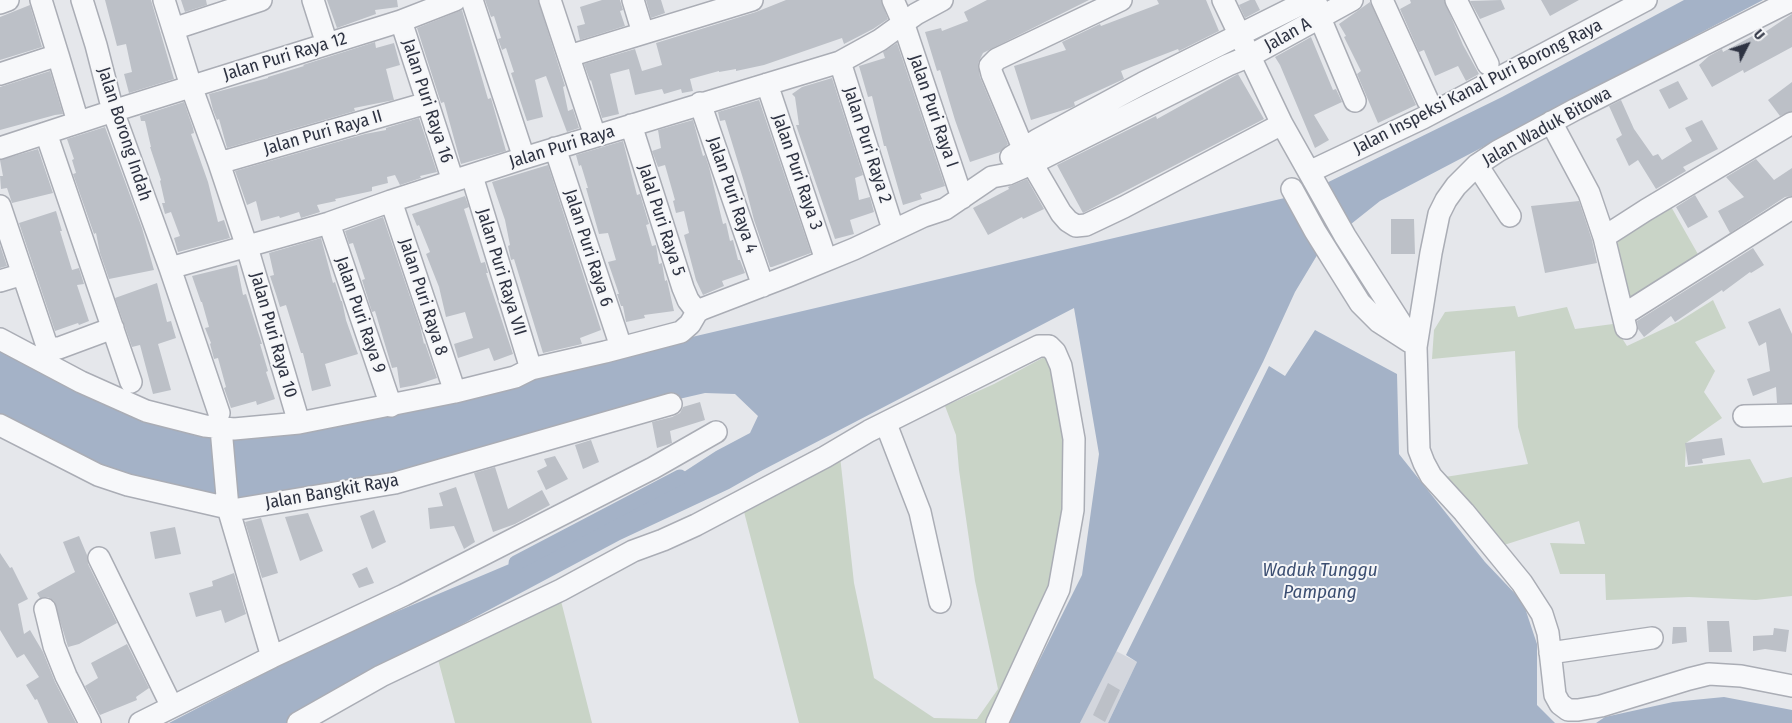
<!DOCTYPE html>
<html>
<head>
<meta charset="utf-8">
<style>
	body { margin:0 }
	#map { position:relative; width:1792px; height:723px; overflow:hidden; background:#e5e7eb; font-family:"Fira Sans Condensed",sans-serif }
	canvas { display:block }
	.north { position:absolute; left:1722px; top:20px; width:50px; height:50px; -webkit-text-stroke:4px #f5f6f8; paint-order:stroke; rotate:49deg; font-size:14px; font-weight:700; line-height:20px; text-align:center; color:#2e3342 }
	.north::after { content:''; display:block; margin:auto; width:18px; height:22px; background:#2e3342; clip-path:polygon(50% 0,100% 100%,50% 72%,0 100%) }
</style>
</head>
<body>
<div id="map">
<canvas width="1792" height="723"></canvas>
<div class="north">U</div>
</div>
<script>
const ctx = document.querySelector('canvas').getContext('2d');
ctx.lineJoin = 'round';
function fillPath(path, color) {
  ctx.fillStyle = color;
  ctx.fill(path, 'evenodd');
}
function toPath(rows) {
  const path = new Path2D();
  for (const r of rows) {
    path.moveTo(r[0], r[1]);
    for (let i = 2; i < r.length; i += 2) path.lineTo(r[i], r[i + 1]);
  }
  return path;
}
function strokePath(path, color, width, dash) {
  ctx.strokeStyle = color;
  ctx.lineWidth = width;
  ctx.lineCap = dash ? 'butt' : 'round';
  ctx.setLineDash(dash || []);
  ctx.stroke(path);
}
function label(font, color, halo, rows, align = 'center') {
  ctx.font = font + ' "Fira Sans Condensed",sans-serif';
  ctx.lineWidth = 4;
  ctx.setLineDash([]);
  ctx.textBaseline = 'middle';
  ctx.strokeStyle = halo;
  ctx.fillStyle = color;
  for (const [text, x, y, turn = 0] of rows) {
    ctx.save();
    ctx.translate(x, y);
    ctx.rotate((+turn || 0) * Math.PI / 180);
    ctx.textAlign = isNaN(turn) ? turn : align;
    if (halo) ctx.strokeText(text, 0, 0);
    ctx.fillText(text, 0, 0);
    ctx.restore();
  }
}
fillPath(toPath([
	[1116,651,1137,662,1108,723,1080,723]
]), '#d3d6dd');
fillPath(toPath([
	[1669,203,1699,256,1629,303,1616,234],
	[1713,300,1726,328,1695,342,1715,371,1704,392,1722,418,1686,443,1685,467,1750,459,1763,483,1792,477,1792,596,1756,600,1689,597,1606,600,1605,574,1560,574,1550,543,1585,544,1579,521,1504,545,1445,477,1528,464,1518,427,1515,351,1432,359,1434,330,1445,312,1515,306,1518,317,1567,307,1575,329,1613,324,1627,346,1678,322],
	[1048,355,1062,370,1069,519,1046,603,991,723,799,723,743,508,840,456,854,583,874,678,934,718,977,719,998,689,975,581,959,470,956,435,945,406,994,384],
	[560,597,592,723,455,723,436,652]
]), '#c9d4c7');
fillPath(toPath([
	[1684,0,1763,0,1380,201,1322,247,1295,292,1263,362,1080,723,1008,723,1082,575,1099,454,1074,308,759,472,729,489,620,540,470,620,286,723,169,723,327,641,604,524,716,451,750,433,758,416,735,394,705,393,592,419,339,495,244,503,125,478,0,419,0,348,70,383,196,436,321,426,581,363,1306,193,1502,97],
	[1315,330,1397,374,1399,454,1485,562,1523,602,1537,644,1537,705,1555,723,1108,723,1137,662,1126,655,1269,366,1285,376],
	[1724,697,1792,710,1792,723,1596,723,1605,717,1673,702]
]), '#a4b2c7');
strokePath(toPath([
	[516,563,680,477]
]), '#a4b2c7', 15);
fillPath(toPath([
	[105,0,151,0,174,79,129,93,124,74,132,72,126,44,117,46],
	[181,0,206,0,207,5,185,12],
	[327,0,397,0,398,7,375,10,376,14,337,28],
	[485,0,538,0,565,86,563,87,568,111,573,109,579,128,567,132,546,76,535,80,543,117,527,121,511,73,514,72,506,48,502,50,498,39,501,38,494,16,491,17],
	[602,0,620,0,623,10,620,11,625,26,580,40,577,26,585,24,580,7],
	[646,0,661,0,665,13,651,18],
	[786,0,881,0,888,19,873,29,844,44,842,38,764,65,736,71,736,69,719,72,719,71,690,79,693,91,682,93,681,89,664,94,662,89,635,95,629,69,610,74,619,114,602,118,591,80,590,81,584,64,635,49,642,71,662,65,656,43,756,12],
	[987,0,1089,0,983,53,978,63,980,77,1008,144,1000,152,970,162,955,120,940,70,937,71,925,32,941,28,942,31,968,21,964,12],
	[1157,0,1206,0,1219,31,1179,51,1178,49,1121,71,1124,79,1074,102,1075,106,1070,108,1031,120,1014,66,1066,50,1062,42,1100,24,1101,26,1159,4],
	[1250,0,1255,0,1260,10,1245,18,1239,5],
	[1410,0,1444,0,1463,45,1479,74,1466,81,1458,66,1435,76,1424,50,1419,52,1400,9,1411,3],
	[1501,0,1505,9,1480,19,1470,1],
	[1541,0,1579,0,1550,16],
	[1370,2,1416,105,1378,123,1357,74,1361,71,1344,37,1346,36,1339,24],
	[30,5,42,47,0,60,0,17],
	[462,10,488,99,491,98,506,151,461,164,444,102,441,103,417,28],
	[1792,14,1792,47,1744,73,1743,70,1712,87,1699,65,1709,56,1722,49,1723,52,1758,33,1759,36],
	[1311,37,1333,90,1336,89,1342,102,1314,115,1329,140,1315,148,1280,65,1275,57],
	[375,42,376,48,394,43,400,65,386,69,394,100,354,108,355,111,227,148,219,119,217,120,213,110,209,94,268,78,268,77,304,66,303,65],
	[897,43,945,186,920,194,922,199,903,205,886,146,884,146,872,96,868,97,859,66,885,58,883,52],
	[50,71,63,114,55,115,0,130,0,87],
	[1238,74,1264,119,1083,213,1057,165,1156,116,1157,119],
	[832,78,863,175,855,178,859,200,870,197,874,212,850,220,854,234,835,239,796,125,799,125,795,97,792,94,802,87],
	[1678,81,1688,99,1669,109,1659,90],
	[1792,82,1792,111,1780,116,1768,100],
	[759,100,811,253,772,267,770,267,754,220,745,185,725,120,720,121,718,112],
	[1621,100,1634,129,1653,156,1658,154,1662,160,1692,141,1685,128,1702,120,1718,149,1683,167,1686,171,1656,189,1638,160,1629,166,1616,139,1622,135,1609,106],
	[184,102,193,128,194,133,191,134,208,182,218,222,224,220,230,238,178,252,174,238,180,236,171,212,165,214,162,203,165,203,160,181,161,180,150,147,151,147,145,121,141,121,140,116],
	[419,118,437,172,420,176,421,178,400,185,395,175,387,177,388,183,372,187,372,191,335,199,336,201,317,205,320,212,301,218,299,212,280,218,279,216,261,221,256,201,247,205,235,171,365,134,386,130,386,128],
	[693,120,703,156,705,155,709,167,723,224,726,223,730,241,733,240,738,260,740,260,745,273,722,281,724,286,703,295,696,280,684,235,689,233,684,211,676,213,673,201,675,200,665,165,658,167,652,151,661,148,658,130],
	[105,127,142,228,154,270,109,279,100,253,96,233,94,234,73,174,76,173,72,160,74,159,67,139],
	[623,141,637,195,640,194,649,224,646,225,652,246,656,245,659,264,662,263,665,281,667,280,674,311,644,315,645,318,626,322,623,306,621,306,617,294,619,294,608,262,616,260,608,233,599,234,586,188,588,188,581,165,579,166,576,155],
	[38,149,53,193,12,203,7,188,1,189,0,176,3,176,0,160],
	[1756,159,1774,180,1792,168,1792,196,1785,197,1730,233,1718,211,1744,197,1726,177],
	[548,165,601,330,580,338,582,344,543,353,514,259,511,260,508,246,510,245,505,220,492,182],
	[1027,179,1044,209,1023,219,1022,217,988,235,973,208,1009,189,1008,187],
	[1695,195,1708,217,1688,228,1676,207],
	[465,196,469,207,464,209,481,263,485,262,488,273,486,273,513,354,494,361,489,348,458,358,454,344,473,338,465,312,446,317,439,287,426,254,430,252,419,225,417,226,412,214],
	[1579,201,1592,240,1597,263,1545,273,1531,206],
	[56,211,62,231,60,231,72,270,79,268,84,284,77,285,89,321,79,325,78,323,55,331,19,223],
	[383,217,420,326,424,344,425,343,437,378,416,385,400,388,397,367,392,368,375,311,372,312,362,280,365,279,353,243,349,244,345,231],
	[1391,219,1414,219,1415,254,1391,254],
	[321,238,333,283,335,282,341,301,342,301,346,320,358,354,325,364,331,386,312,391,303,353,301,353,286,305,280,307,276,294,270,276,274,275,269,253],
	[0,245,7,266,0,268],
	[1753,248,1764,265,1751,273,1750,272,1723,292,1722,290,1675,322,1671,316,1644,337,1638,329,1637,321],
	[237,265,243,295,246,294,258,332,262,344,260,344,268,371,266,372,275,399,257,405,256,401,231,408,224,388,226,387,218,358,214,359,210,344,211,343,205,328,209,327,202,302,201,302,192,276],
	[157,283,167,322,171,321,176,338,158,344,171,390,153,394,140,345,132,347,115,298],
	[1780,308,1792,334,1792,403,1777,403,1776,387,1753,396,1747,379,1770,371,1766,342,1759,346,1748,322],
	[700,402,705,420,670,431,672,443,657,448,652,422,672,417,680,413,683,407],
	[1722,438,1725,455,1702,459,1703,463,1688,465,1685,443],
	[591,440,599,462,583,469,575,445],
	[555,456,568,479,546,490,537,471,547,466,544,459],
	[495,467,508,509,542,490,550,505,515,524,493,532,474,473],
	[456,487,475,542,464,549,454,526,430,529,428,508,443,506,439,493],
	[374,510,386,542,372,549,360,516],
	[308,513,323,551,300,561,285,517],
	[261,518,278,573,262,578,245,522],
	[175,527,181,554,155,559,150,532],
	[79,536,87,555,88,564,117,623,79,644,68,647,54,601,48,597,40,598,37,593,75,572,63,542],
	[0,553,10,568,12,567,28,599,18,604,24,634,30,630,43,652,55,682,76,723,48,723,37,699,35,700,26,685,39,677,24,654,17,658,0,630],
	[367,567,374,583,359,588,352,574],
	[234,573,246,614,225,623,221,610,196,617,189,593,213,586,212,581],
	[1707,621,1729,621,1732,652,1709,652],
	[1673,627,1686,627,1687,642,1672,644],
	[1774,628,1789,630,1786,652,1765,649,1753,651,1753,636,1773,635],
	[127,644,149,688,136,697,137,700,100,715,85,686,98,678,91,663],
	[1108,683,1120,690,1105,722,1093,715]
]), '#bcc0c7');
const minor = toPath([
	[41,0,58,55],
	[82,0,96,45,113,111,170,268,219,413],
	[164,0,191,86,219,163,247,247,299,423],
	[313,0,327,44],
	[472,0,524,158],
	[550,0,595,136],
	[633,0,643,33],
	[893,0,904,25,962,198],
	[1121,0,997,59,990,66,992,74,1023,148,1061,213,1068,221,1076,226,1086,225,1124,207,1282,124],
	[1223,0,1282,124,1345,236,1416,347],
	[1382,0,1428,101],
	[1456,0,1488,64],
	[1792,0,1576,109,1498,151,1477,165,1456,186,1446,200,1439,214,1431,253,1416,347,1419,450,1424,463,1431,476,1464,512,1522,583,1542,614,1548,633,1555,695,1560,704,1568,710,1578,710,1601,706,1689,679,1709,674,1741,676,1792,686],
	[0,3,8,0],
	[1317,5,1320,18,1355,101],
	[401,21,453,181],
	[173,29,261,0],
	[569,56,752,0],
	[840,62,893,229],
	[0,74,58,55,78,122],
	[767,84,826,260],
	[700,103,763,286],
	[1551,122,1589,193,1604,237,1626,328],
	[631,125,683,288,688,300,697,312],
	[46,133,131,382],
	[0,148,113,111,401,21,455,0],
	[555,148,621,347],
	[1011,157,1037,140,1143,83,1309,0],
	[219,163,427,103],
	[1477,165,1510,216],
	[1309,172,1423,118,1646,0],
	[472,176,531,369],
	[1292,189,1315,231,1360,303,1379,322,1410,342],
	[391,201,455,392],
	[0,206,47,346,50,348,59,348,113,328],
	[329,223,391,406],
	[1604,237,1646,210,1792,123],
	[170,268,329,223,391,201,524,158,840,62,880,40,916,14,942,0],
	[0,281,23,274],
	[1623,315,1792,208],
	[0,339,81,382,146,411,205,426,234,429,299,423,455,392,515,377,531,369,605,352,681,332,690,324,697,312,702,309,788,276,854,249,924,216,945,209,992,177,1008,174,1031,164,1228,65,1250,56,1352,0],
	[1744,416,1792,415],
	[886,424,920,512,940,602],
	[0,425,98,475,128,485,228,508,238,509,395,483,671,404],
	[221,428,228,508,272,657],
	[99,558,172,707],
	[45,609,54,646,66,676,90,723],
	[1550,653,1652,638],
	[140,723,272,657,404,595,653,468,716,432],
	[298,723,381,676,561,590,633,551,663,540,696,525,825,457,869,431,1039,346,1049,346,1055,352,1061,366,1074,439,1073,510,1059,589,997,723]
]);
strokePath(minor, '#aaadb5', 24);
strokePath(minor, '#f7f8fa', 21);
label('18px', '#2e3342', '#f5f6f8', [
	["Jalan A",1288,35,-29],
	["Jalan Puri Raya 12",285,57,-17],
	["Jalan Inspeksi Kanal Puri Borong Raya",1478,87,-27],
	["Jalan Puri Raya 16",427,101,72],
	["Jalan Puri Raya I",933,111,71],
	["Jalan Waduk Bitowa",1547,127,-29],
	["Jalan Puri Raya II",323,133,-16],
	["Jalan Borong Indah",124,134,72],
	["Jalan Puri Raya 2",867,145,72],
	["Jalan Puri Raya",562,147,-17],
	["Jalan Puri Raya 3",797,172,71],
	["Jalan Puri Raya 4",732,195,71],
	["Jalal Puri Raya 5",661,220,72],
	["Jalan Puri Raya 6",588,248,72],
	["Jalan Puri Raya VII",501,272,73],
	["Jalan Puri Raya 8",423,297,72],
	["Jalan Puri Raya 9",360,315,71],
	["Jalan Puri Raya 10",273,335,74],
	["Jalan Bangkit Raya",332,492,-10]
]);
label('italic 19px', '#3c4f72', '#f5f6f8', [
	["Waduk Tunggu",1320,571],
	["Pampang",1320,593]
]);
</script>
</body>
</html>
